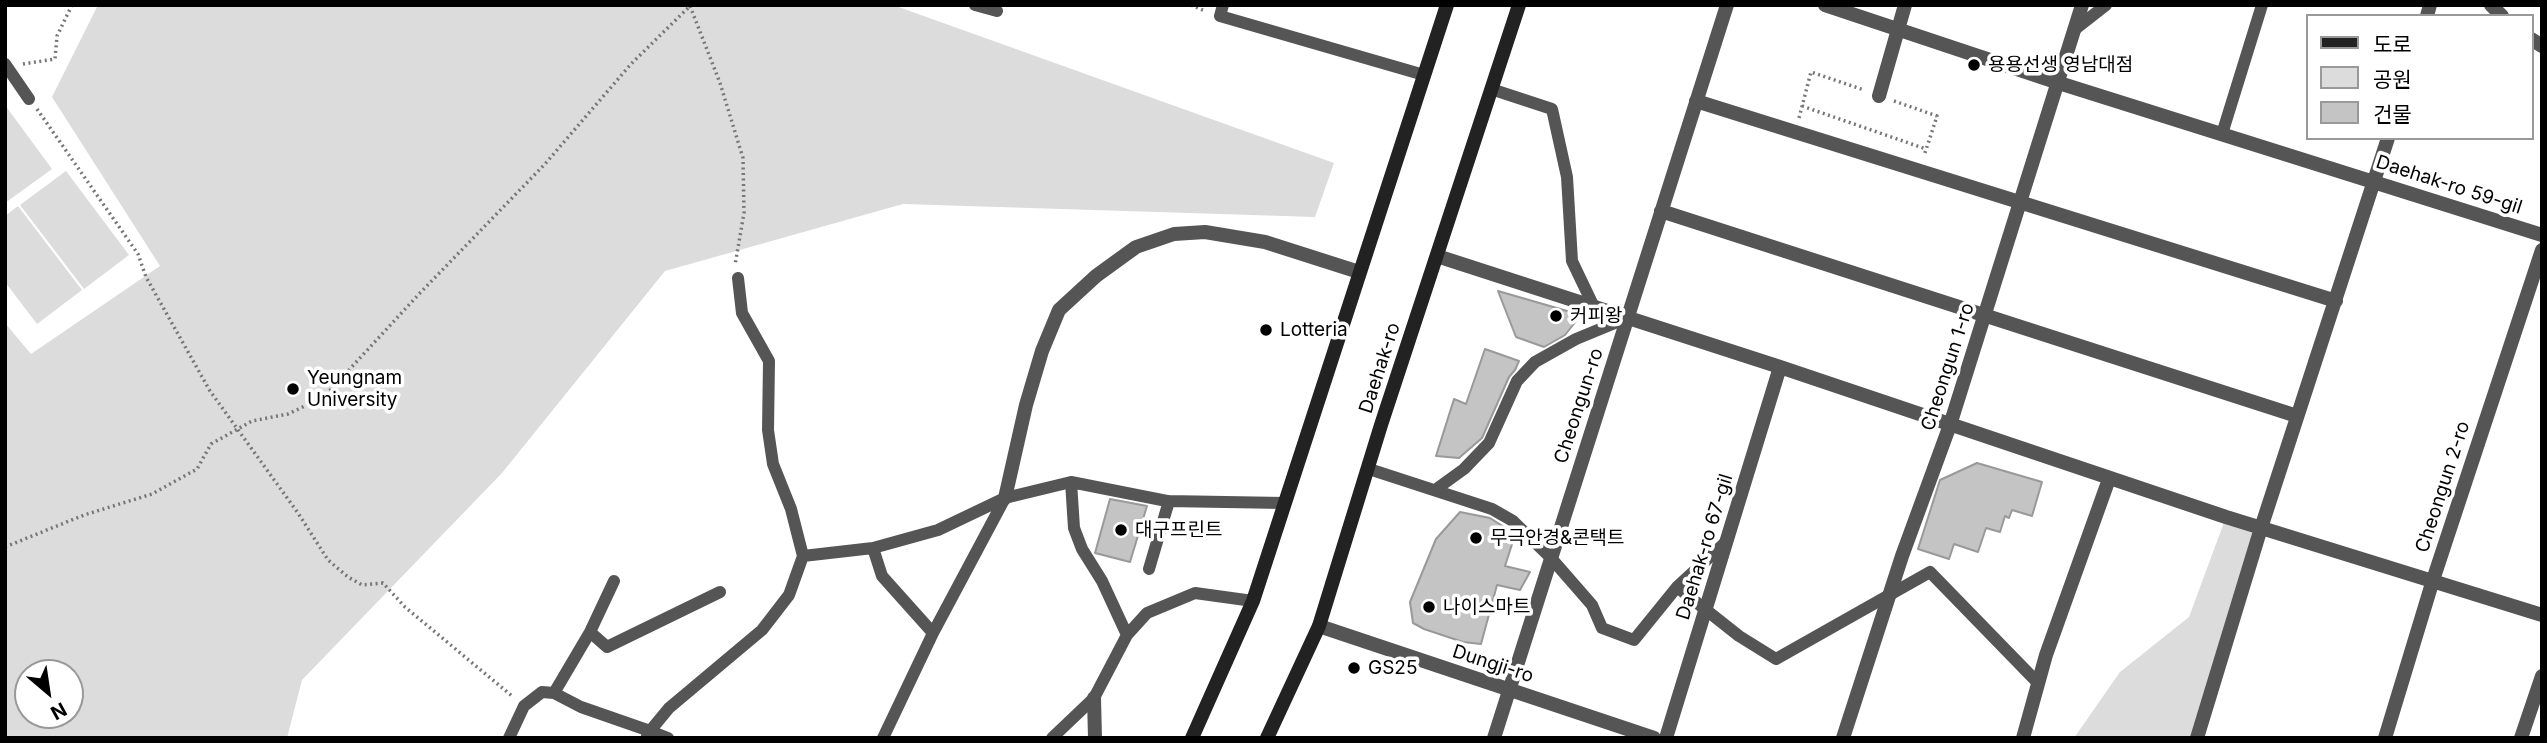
<!DOCTYPE html>
<html>
<head>
<meta charset="utf-8">
<style>
	body { margin:0 }
	#map { position:relative; width:2547px; height:743px; overflow:hidden; background:#fff; font-family:Inter,"Noto Sans KR",sans-serif }
	canvas { display:block }
	.frame { position:absolute; inset:0; border:7px solid #000; pointer-events:none }
	.legend { position:absolute; left:2306px; top:14px; width:228px; height:126px; box-sizing:border-box; background:#fff; border:2px solid #999; margin:0; padding:9px 12px; list-style:none; font-size:21px; color:#000 }
	.legend li { display:flex; align-items:center; gap:14px; height:35px }
	.legend b { width:35px; border:2px solid #999 }
	.north { position:absolute; left:14px; top:659px; width:70px; height:70px; box-sizing:border-box; background:#fff; border:2px solid #999; border-radius:50%; rotate:151deg; font-size:19px; font-weight:700; line-height:28px; text-align:center; color:#000 }
	.north::after { content:''; display:block; margin:auto; width:24px; height:32px; background:#000; clip-path:polygon(50% 0,100% 100%,50% 72%,0 100%) }
</style>
</head>
<body>
<div id="map">
<canvas width="2547" height="743"></canvas>
<div class="frame"></div>
<ul class="legend">
<li><b style="height:9px;background:#222"></b>도로</li>
<li><b style="height:19px;background:#dcdcdc"></b>공원</li>
<li><b style="height:19px;background:#c4c4c4"></b>건물</li>
</ul>
<div class="north">N</div>
</div>
<script>
const ctx = document.querySelector('canvas').getContext('2d');
ctx.lineJoin = 'round';
function fillPath(path, color) {
  ctx.fillStyle = color;
  ctx.fill(path, 'evenodd');
}
function toPath(rows) {
  const path = new Path2D();
  for (const r of rows) {
    path.moveTo(r[0], r[1]);
    for (let i = 2; i < r.length; i += 2) path.lineTo(r[i], r[i + 1]);
  }
  return path;
}
function strokePath(path, color, width, dash) {
  ctx.strokeStyle = color;
  ctx.lineWidth = width;
  ctx.lineCap = dash ? 'butt' : 'round';
  ctx.setLineDash(dash || []);
  ctx.stroke(path);
}
function label(font, color, halo, rows, align = 'center') {
  ctx.font = font + ' Inter,"Noto Sans KR",sans-serif';
  ctx.lineWidth = 7;
  ctx.setLineDash([]);
  ctx.textBaseline = 'middle';
  ctx.strokeStyle = halo;
  ctx.fillStyle = color;
  for (const [text, x, y, turn = 0] of rows) {
    ctx.save();
    ctx.translate(x, y);
    ctx.rotate((+turn || 0) * Math.PI / 180);
    ctx.textAlign = isNaN(turn) ? turn : align;
    if (halo) ctx.strokeText(text, 0, 0);
    ctx.fillText(text, 0, 0);
    ctx.restore();
  }
}
fillPath(toPath([
	[98,5,893,5,1334,163,1315,217,903,204,665,271,502,473,302,680,287,738,5,738,5,323,31,354,160,266,52,97],
	[70,673,70,715,28,715,28,673],
	[5,105,52,169,5,203],
	[66,171,129,255,84,289,20,205],
	[18,206,82,290,37,324,5,282,5,216],
	[2226,517,2261,528,2197,738,2074,738,2120,672,2189,617]
]), '#dcdcdc');
const building = toPath([
	[1498,291,1581,315,1565,335,1544,347,1516,337,1498,291],
	[1485,349,1519,361,1515,370,1509,377,1482,438,1459,458,1436,456,1454,399,1466,404,1485,349],
	[1977,463,2042,482,2032,516,2012,510,2009,518,2005,516,2000,532,1986,528,1978,552,1954,544,1949,559,1918,549,1940,480,1977,463],
	[1110,499,1147,506,1130,562,1095,553,1110,499],
	[1460,512,1490,518,1512,532,1515,535,1505,566,1530,572,1520,590,1497,585,1481,644,1463,642,1424,629,1413,623,1410,602,1436,539,1460,512]
]);
fillPath(building, '#c4c4c4');
strokePath(building, '#999', 2);
strokePath(toPath([
	[1191,5,1205,11],
	[690,6,720,83,743,158,744,213,735,265],
	[23,64,55,59,57,36,72,5],
	[1894,101,1937,116,1924,156],
	[1802,106,1926,149],
	[37,109,138,254,146,277,210,391,298,513,328,560,348,577,362,585,383,583,405,607,512,696],
	[1799,118,1811,72,1864,90],
	[5,547,84,515,152,494,197,469,211,444,252,421,288,414,324,397,419,294,545,164,631,64,690,6]
]), '#777', 3.5, [2, 3.5]);
strokePath(toPath([
	[975,5,997,11],
	[1223,5,1220,16,1424,75],
	[2074,30,2106,5],
	[5,64,29,99],
	[1491,89,1552,109,1567,177,1572,261,1594,307],
	[2222,134,2262,5],
	[738,278,742,313,769,361,768,430,773,464,791,509,803,556],
	[1369,469,1492,509,1513,521,1551,558,1592,605,1602,628,1634,640,1677,587,1726,542],
	[1071,482,1074,528,1082,549,1102,581,1127,635],
	[1435,490,1464,469,1489,443,1517,381,1535,362,1576,339,1627,318],
	[873,548,882,576,933,633,1005,498],
	[1149,569,1169,501],
	[1677,587,1739,636,1776,659,1930,572,2038,683],
	[590,632,607,647,720,592],
	[554,693,590,632,614,581],
	[647,736,650,731,668,738],
	[509,738,524,706,542,692,554,693,581,707,650,731,669,708,762,630,789,595,803,556,873,548,938,530,1005,498,1071,482,1167,501,1284,503],
	[883,738,933,633],
	[1052,738,1094,698,1127,635,1147,613,1195,593,1253,601]
]), '#555', 12);
strokePath(toPath([
	[1825,5,2059,83,2542,235],
	[2491,5,2502,16],
	[2427,16,2430,5],
	[2531,39,2542,46],
	[1879,96,1905,5],
	[1696,101,2336,301],
	[1661,211,2297,416],
	[1437,256,1780,367,2226,517,2542,615],
	[1005,498,1026,405,1042,351,1059,310,1096,276,1136,247,1174,234,1205,232,1265,242,1359,272],
	[1319,626,1654,738],
	[1094,698,1095,738],
	[1494,738,1727,5],
	[1666,738,1780,367],
	[1843,738,1902,556,1950,425,2082,5],
	[2023,738,2046,655,2109,479],
	[2197,738,2261,528,2388,138],
	[2385,738,2433,580,2542,250],
	[2521,738,2542,676]
]), '#555', 14);
strokePath(toPath([
	[1192,738,1253,601,1447,5],
	[1267,738,1319,626,1381,425,1519,5]
]), '#222', 14);
for (const [x, y, r, color] of [
	[1974,65,7,"#000"],
	[1556,316,7,"#000"],
	[1266,330,7,"#000"],
	[293,389,7,"#000"],
	[1121,530,7,"#000"],
	[1476,538,7,"#000"],
	[1429,607,7,"#000"],
	[1354,668,7,"#000"]
]) {
  const dot = new Path2D();
  dot.arc(x, y, r, 0, 2 * Math.PI);
  ctx.fillStyle = color;
  ctx.fill(dot);
  strokePath(dot, '#fff', 2.5);
}
label('19px', '#000', '#fff', [
	["용용선생 영남대점",1988,65],
	["커피왕",1570,316],
	["Lotteria",1280,330],
	["Yeungnam",307,378],
	["University",307,400],
	["대구프린트",1135,530],
	["무극안경&콘택트",1490,538],
	["나이스마트",1443,607],
	["GS25",1368,668]
], 'left');
label('19px', '#000', '#fff', [
	["Daehak-ro 59-gil",2449,185,18],
	["Cheongun 1-ro",1948,367,-72],
	["Daehak-ro",1380,368,-72],
	["Cheongun-ro",1579,406,-72],
	["Cheongun 2-ro",2443,487,-72],
	["Daehak-ro 67-gil",1705,547,-73],
	["Dungji-ro",1493,664,18]
]);
</script>
</body>
</html>
